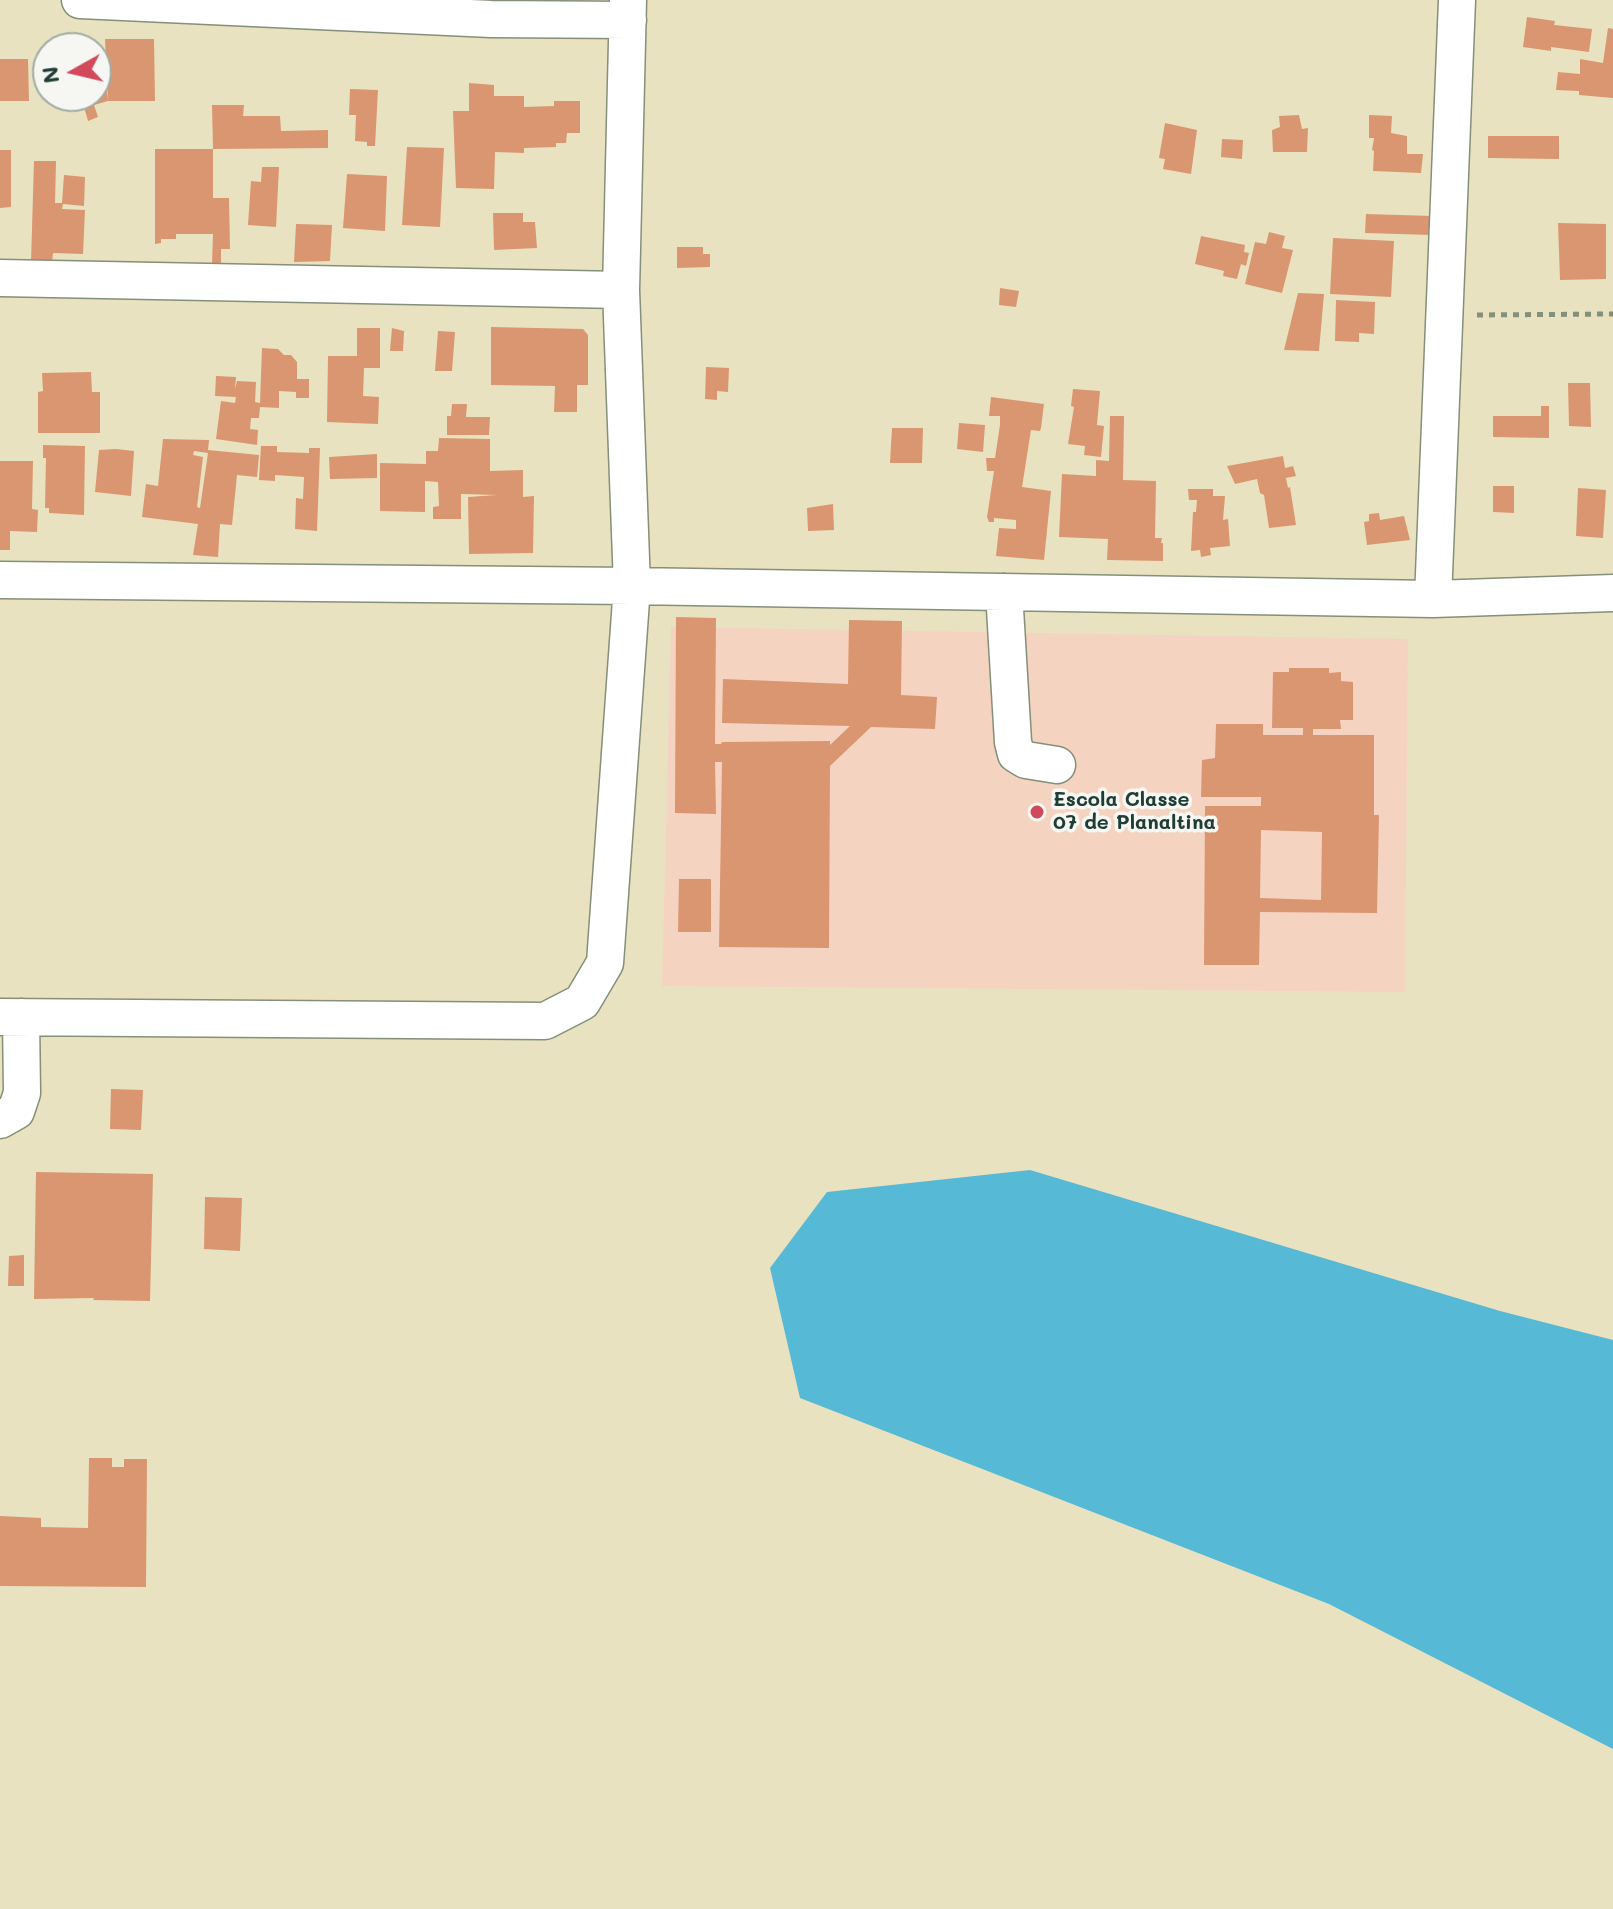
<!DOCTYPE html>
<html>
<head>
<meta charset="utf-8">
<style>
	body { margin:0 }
	#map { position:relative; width:1613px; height:1909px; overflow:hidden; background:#e9e2c0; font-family:Mali,sans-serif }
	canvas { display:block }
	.north { position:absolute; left:32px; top:32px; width:80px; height:80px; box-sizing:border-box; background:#f6f6f2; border:2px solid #a0aca6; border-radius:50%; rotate:262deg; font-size:22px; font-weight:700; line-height:32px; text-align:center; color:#1f3d34 }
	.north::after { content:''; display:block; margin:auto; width:28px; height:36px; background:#d1495b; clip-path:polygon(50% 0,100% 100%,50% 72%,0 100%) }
</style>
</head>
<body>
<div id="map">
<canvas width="1613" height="1909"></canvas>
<div class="north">N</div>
</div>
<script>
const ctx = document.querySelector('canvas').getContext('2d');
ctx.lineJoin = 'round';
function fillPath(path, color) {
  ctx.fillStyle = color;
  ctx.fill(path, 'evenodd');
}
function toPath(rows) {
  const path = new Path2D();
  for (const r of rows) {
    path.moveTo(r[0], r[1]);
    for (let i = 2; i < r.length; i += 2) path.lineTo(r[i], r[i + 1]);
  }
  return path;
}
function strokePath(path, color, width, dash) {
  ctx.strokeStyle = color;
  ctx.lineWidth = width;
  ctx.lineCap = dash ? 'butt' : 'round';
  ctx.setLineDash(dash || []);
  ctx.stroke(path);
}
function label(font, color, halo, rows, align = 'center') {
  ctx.font = font + ' Mali,sans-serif';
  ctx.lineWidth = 7;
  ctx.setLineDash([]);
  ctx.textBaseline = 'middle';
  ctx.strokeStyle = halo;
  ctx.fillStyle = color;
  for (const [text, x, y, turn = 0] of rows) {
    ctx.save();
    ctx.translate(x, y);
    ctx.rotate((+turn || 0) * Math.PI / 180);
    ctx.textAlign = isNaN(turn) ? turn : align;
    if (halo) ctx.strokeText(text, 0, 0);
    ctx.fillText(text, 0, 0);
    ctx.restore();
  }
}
fillPath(toPath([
	[671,627,1408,639,1405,992,662,986]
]), '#f5d3c1');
fillPath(toPath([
	[1030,1170,1500,1311,1613,1340,1613,1749,1329,1604,800,1398,770,1268,827,1192]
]), '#56b9d5');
fillPath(toPath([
	[1527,17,1555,21,1554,25,1592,29,1589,52,1551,47,1551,51,1523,47],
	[1608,28,1613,29,1613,98,1579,95,1579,91,1556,90,1558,72,1580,74,1580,59,1603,63],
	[105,39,154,39,155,101,108,101],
	[0,59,28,59,29,101,0,101],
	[99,60,101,69,104,69,108,101,94,105,98,117,88,121,81,96,96,96,96,61],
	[469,83,494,85,494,96,524,96,524,107,554,106,554,101,580,101,580,133,567,133,566,143,556,143,556,147,524,148,524,153,495,152,494,189,456,188,453,111,469,111],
	[350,89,378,90,375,146,367,146,367,142,355,141,356,115,349,115],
	[212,105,244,105,243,116,280,116,281,131,328,130,328,148,213,149,213,198,229,198,230,249,221,249,221,264,212,264,213,234,176,234,176,239,161,239,161,243,155,244,155,149,213,149],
	[1299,115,1302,129,1308,128,1307,152,1273,152,1272,130,1280,127,1279,116],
	[1369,115,1392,116,1391,133,1407,136,1407,154,1423,154,1421,173,1373,171,1374,151,1372,150,1374,138,1369,138],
	[1165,123,1197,130,1191,174,1163,169,1165,159,1159,158],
	[1488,136,1559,136,1559,159,1488,158],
	[1222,139,1243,140,1242,159,1221,157],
	[407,147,444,148,440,227,402,225],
	[0,150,11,150,11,207,0,208],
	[34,161,56,161,55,203,62,203,64,175,85,177,84,206,63,204,62,209,85,210,83,254,53,253,52,262,31,262],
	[262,167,279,167,276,227,248,225,251,181,261,182],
	[347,174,387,176,385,231,343,228],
	[493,213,523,213,523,222,535,222,537,248,494,250],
	[1366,214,1433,216,1432,235,1365,233],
	[1558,223,1606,224,1606,279,1560,280],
	[296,224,332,225,330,261,294,262],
	[1269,232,1285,236,1282,248,1293,250,1282,293,1245,284,1255,242,1266,244],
	[1201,236,1245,245,1244,252,1249,253,1246,266,1241,264,1237,279,1223,276,1224,271,1195,264],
	[1333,238,1394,241,1391,297,1330,294],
	[677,247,703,247,703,254,710,254,710,267,677,268],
	[1000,288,1019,291,1016,307,999,305],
	[1298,293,1324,294,1319,351,1284,350],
	[1336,300,1375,302,1374,334,1359,333,1359,342,1335,341],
	[491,327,583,329,588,335,588,385,577,385,577,412,554,412,555,386,491,385],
	[357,328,380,328,380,368,364,368,363,396,379,397,378,424,327,422,328,356,357,356],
	[392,328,404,331,403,351,390,351],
	[438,331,455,332,452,371,435,371],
	[262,348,278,349,284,355,291,355,297,362,297,379,309,379,309,398,296,398,296,392,279,391,279,408,260,407,259,418,251,418,250,429,258,430,257,445,216,439,221,401,235,403,236,397,215,396,216,376,236,377,235,389,237,381,256,382,255,402,260,403],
	[706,367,729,368,728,392,717,391,717,400,705,399],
	[91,372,92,392,100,392,100,433,38,433,38,392,43,391,42,373],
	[1568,383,1590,383,1591,427,1569,426],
	[1073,389,1100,391,1097,425,1104,426,1101,457,1084,455,1085,446,1068,444,1074,407,1071,406],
	[991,397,1044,404,1041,428,1040,431,1031,430,1022,487,1051,491,1044,560,996,556,999,528,1016,529,1016,520,994,518,994,522,989,522,987,517,994,471,987,471,986,458,995,458,1000,425,1000,416,989,416],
	[452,404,467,404,466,417,490,417,489,435,447,435,447,416,451,416],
	[1541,406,1549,406,1549,438,1493,437,1493,416,1541,416],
	[1110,416,1124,416,1123,480,1156,481,1155,538,1162,538,1161,543,1163,543,1163,561,1107,560,1108,539,1059,537,1062,474,1096,476,1096,460,1109,461],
	[959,423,985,425,983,452,957,449],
	[892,428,923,428,922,463,890,463],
	[439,438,490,439,490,471,523,470,523,497,534,496,533,553,469,554,468,497,497,495,461,494,461,519,433,519,433,507,439,506,438,482,425,481,425,512,380,511,380,463,426,464,426,451,438,451],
	[163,439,209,440,208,450,259,455,257,477,237,475,232,525,220,524,218,557,193,555,198,524,142,517,146,484,158,486],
	[194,451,208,453,200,508,197,507,203,457,193,455],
	[43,445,85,446,84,515,49,513,49,508,45,508,46,458,43,458],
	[261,446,277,446,277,452,309,453,309,448,320,448,317,531,295,529,296,498,303,499,304,477,275,475,275,481,259,480],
	[116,449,134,451,131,496,95,492,99,450],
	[377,454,377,478,330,479,329,457],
	[1283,456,1285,468,1293,466,1296,476,1286,478,1288,488,1290,487,1296,525,1269,528,1264,495,1260,493,1257,479,1235,484,1227,466],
	[0,461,33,461,32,509,38,510,37,532,10,531,10,550,0,550],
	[1493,486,1514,486,1514,513,1493,512],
	[1578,488,1606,490,1603,538,1576,536],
	[1188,489,1213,489,1213,496,1225,496,1223,520,1228,519,1230,546,1210,548,1211,555,1201,557,1200,550,1191,551,1193,512,1196,512,1197,500,1189,500],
	[833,504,834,530,808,531,807,508],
	[1379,513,1380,520,1404,516,1410,540,1367,545,1364,522,1369,521,1369,514],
	[676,617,716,618,715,744,721,744,722,742,830,741,830,745,850,726,722,723,723,679,848,684,849,620,902,621,901,695,937,697,935,729,871,727,830,766,829,948,719,947,722,762,715,762,716,814,675,813],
	[1289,668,1329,668,1329,673,1341,672,1341,681,1353,682,1353,720,1340,720,1341,729,1313,729,1313,735,1374,735,1374,815,1379,815,1377,913,1260,912,1259,965,1204,965,1205,806,1261,806,1261,797,1201,797,1202,760,1215,758,1216,724,1263,724,1263,735,1303,735,1303,728,1272,728,1273,672,1289,672],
	[1261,830,1322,832,1321,900,1260,898],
	[679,879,711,879,711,932,678,932],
	[111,1089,143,1090,141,1130,110,1129],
	[36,1172,153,1174,150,1301,93,1300,94,1298,34,1299],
	[205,1197,242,1198,240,1251,204,1249],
	[24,1255,24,1286,8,1286,9,1256],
	[89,1458,112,1458,112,1467,124,1467,124,1459,147,1459,146,1587,0,1586,0,1516,41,1518,41,1527,88,1528]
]), '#d99670');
const minor = toPath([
	[80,0,491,19,628,20],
	[0,278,621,290],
	[0,580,632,586,1433,599,1613,593],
	[1004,592,1013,742,1016,754,1026,760,1057,765],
	[1433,599,1457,0],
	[0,1017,545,1021,582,1002,605,963,632,586,621,290,628,0],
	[0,1120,16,1111,22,1093,21,1017]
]);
strokePath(minor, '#84907a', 39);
strokePath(toPath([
	[1477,315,1613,314]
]), '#84907a', 5, [6, 6]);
strokePath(minor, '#fff', 36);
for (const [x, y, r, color] of [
	[1037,812,8,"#d1495b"]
]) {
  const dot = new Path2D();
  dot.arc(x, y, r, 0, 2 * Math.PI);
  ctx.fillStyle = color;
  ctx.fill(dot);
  strokePath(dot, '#f6f6f2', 3);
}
label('bold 20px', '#1f3d34', '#f6f6f2', [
	["Escola Classe",1053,800],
	["07 de Planaltina",1053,823]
], 'left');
</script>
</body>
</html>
